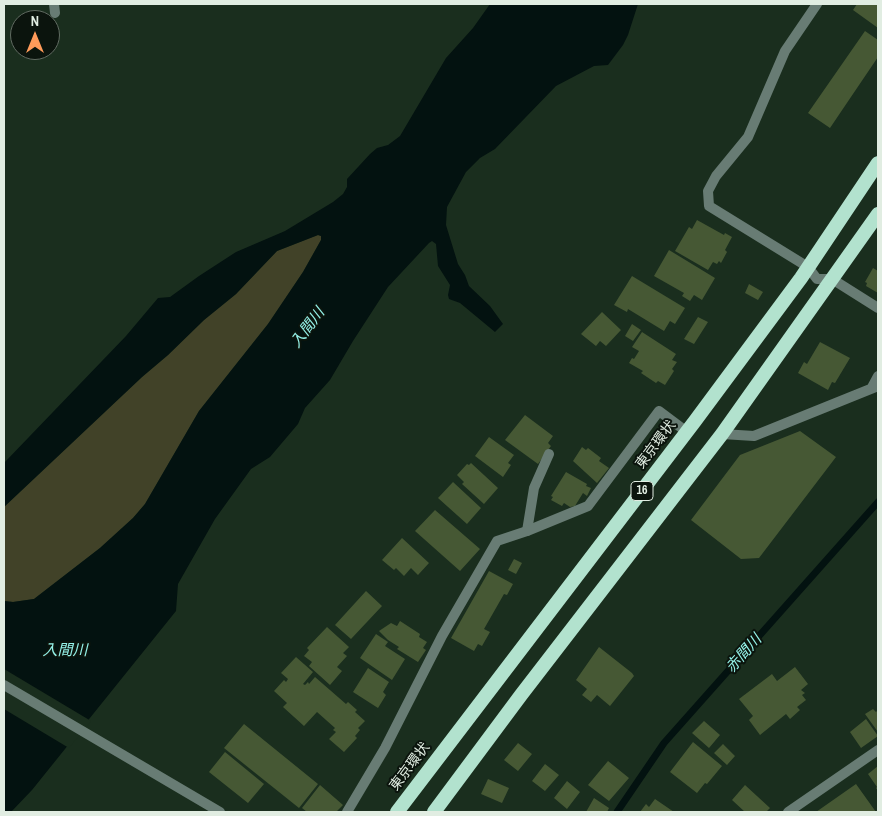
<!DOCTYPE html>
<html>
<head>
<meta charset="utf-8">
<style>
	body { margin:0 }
	#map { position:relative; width:882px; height:816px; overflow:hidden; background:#1a2e1e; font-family:"Archivo Narrow",sans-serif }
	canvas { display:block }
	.frame { position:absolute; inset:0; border:5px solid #e1ede2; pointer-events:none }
	.north { position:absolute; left:10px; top:10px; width:50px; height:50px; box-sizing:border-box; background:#0b140d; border:1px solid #616b62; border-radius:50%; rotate:0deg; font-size:14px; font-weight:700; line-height:20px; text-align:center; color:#e1ede2 }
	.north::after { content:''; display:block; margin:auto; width:18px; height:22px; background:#ff9b5a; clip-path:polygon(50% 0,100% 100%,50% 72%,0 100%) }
</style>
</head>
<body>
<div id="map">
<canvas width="882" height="816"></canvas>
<div class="frame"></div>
<div class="north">N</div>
</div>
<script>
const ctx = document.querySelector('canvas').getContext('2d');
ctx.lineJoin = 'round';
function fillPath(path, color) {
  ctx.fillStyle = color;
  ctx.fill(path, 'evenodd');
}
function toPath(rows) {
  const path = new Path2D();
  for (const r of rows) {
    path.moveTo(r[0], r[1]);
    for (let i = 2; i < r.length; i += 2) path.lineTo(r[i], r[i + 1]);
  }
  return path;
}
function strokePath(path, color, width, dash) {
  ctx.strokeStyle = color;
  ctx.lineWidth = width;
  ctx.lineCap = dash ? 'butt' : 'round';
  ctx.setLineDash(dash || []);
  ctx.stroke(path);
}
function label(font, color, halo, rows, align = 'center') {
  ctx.font = font + ' "Archivo Narrow","Noto Sans JP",sans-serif';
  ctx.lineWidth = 4;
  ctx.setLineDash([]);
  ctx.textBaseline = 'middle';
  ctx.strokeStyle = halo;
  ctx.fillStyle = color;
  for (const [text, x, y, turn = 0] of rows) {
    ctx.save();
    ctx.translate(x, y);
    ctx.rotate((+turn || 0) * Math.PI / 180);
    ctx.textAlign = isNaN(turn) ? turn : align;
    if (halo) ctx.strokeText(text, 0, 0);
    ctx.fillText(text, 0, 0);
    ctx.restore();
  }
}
fillPath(toPath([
	[318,235,321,236,321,240,303,272,268,324,199,411,145,504,133,518,100,548,34,599,13,602,4,601,4,507,142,377,168,355,204,320,236,294,277,251]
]), '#414228');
fillPath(toPath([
	[490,4,638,4,628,35,623,45,608,65,594,66,556,86,495,149,480,158,466,172,447,207,446,225,458,264,465,275,469,286,490,306,503,324,495,332,460,303,449,299,448,295,450,285,438,266,436,244,432,241,429,243,388,287,353,341,330,380,305,408,298,424,270,457,251,469,215,519,178,584,176,611,32,790,11,812,4,812,4,601,13,602,34,599,100,548,133,518,145,504,199,411,268,324,303,272,321,240,321,236,318,235,277,251,236,294,204,320,168,355,142,377,4,507,4,463,126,336,158,298,170,297,199,276,236,252,285,231,333,202,343,194,347,187,347,179,370,154,377,148,388,145,400,136,446,58,473,28]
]), '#031210');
fillPath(toPath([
	[4,669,91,721,69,748,4,709]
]), '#1a2e1e');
strokePath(toPath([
	[617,812,664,743,878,502]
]), '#031210', 7);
fillPath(toPath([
	[857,4,878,4,878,28,853,10],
	[865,31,878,40,878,57,830,128,808,113],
	[697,220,724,235,725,233,732,237,725,250,727,252,721,263,719,261,717,264,713,262,708,270,675,251,689,227,692,229],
	[669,250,715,278,702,300,694,295,690,301,682,296,684,293,654,276],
	[873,268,878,271,878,293,866,286,867,283,865,282],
	[632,276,685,308,675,324,670,321,664,331,628,309,627,312,614,305],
	[749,284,763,292,758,300,745,293],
	[602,312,621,330,606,346,600,341,596,346,581,334],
	[698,317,708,322,694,344,684,339],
	[632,324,641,330,633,341,625,336],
	[642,332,676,354,672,360,677,362,672,369,674,371,665,385,658,381,656,383,641,373,643,371,629,363,632,358,634,359,639,351,632,347],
	[820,342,850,358,835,383,832,382,828,390,798,373,804,362,807,364],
	[525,415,553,436,548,443,551,446,538,464,505,440],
	[800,431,836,457,759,558,741,559,691,520,740,455],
	[489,437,514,455,508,463,511,465,503,477,475,456],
	[582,447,586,450,588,448,601,458,599,461,609,468,597,483,573,461],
	[471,463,498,488,484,504,462,484,464,482,457,475,467,464,469,465],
	[566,472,587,484,586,486,591,488,587,496,583,493,575,506,570,507,564,503,562,506,551,500,553,497,551,496],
	[453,482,481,508,467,524,438,498],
	[435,510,480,549,460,571,415,531],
	[402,538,429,563,418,575,411,568,404,576,396,568,394,570,382,560],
	[514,559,522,563,516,574,508,570],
	[489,571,513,584,507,595,504,594,484,629,490,632,482,646,478,644,474,651,451,638],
	[366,591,382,606,351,639,335,625],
	[400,621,420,634,419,637,427,642,423,648,426,650,418,662,397,649,399,647,388,640,379,631,391,623,397,626],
	[327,627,349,647,343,653,347,656,337,667,342,671,330,685,309,666,312,662,304,656,309,650,307,648],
	[376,634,388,642,385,646,405,659,392,680,360,658],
	[599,647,632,673,634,676,610,706,597,695,591,702,582,695,587,689,576,680],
	[296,657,313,672,303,684,305,685,308,682,309,684,315,677,346,704,348,702,357,710,355,712,365,721,358,728,360,730,355,736,357,738,344,752,329,739,336,732,333,730,335,728,317,712,304,726,283,707,287,703,274,691,284,680,286,682,288,679,281,673],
	[795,667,808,684,801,690,805,693,802,695,806,700,797,707,800,710,790,719,786,714,760,735,749,720,753,716,739,699,772,674,777,681],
	[368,668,389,682,383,692,386,695,378,708,353,692],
	[873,709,876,712,878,710,878,732,865,714],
	[866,719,878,736,861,748,850,732],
	[704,721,720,735,709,748,692,733],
	[244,724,318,784,299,808,224,748],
	[693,742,722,766,707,784,705,783,697,793,670,772],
	[518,743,532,754,518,771,504,760],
	[723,744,735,756,727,765,714,753],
	[225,752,264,784,248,803,209,772],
	[608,761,629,778,609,801,588,785],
	[545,764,559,775,545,791,532,781],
	[878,766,878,791,876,788,877,787,868,774],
	[488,779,509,788,502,803,481,794],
	[567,781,580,792,567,809,554,798],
	[856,784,876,812,816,812],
	[320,785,343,805,336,812,307,812,302,808],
	[745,785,770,808,766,812,745,812,732,800],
	[594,798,609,808,607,812,586,812],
	[655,799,674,812,640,812,646,804,649,807]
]), '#465834');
strokePath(toPath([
	[817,4,785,51,748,137,716,176,708,191,709,206,808,267,817,279,832,279,878,308],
	[527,531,534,488,549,454]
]), '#687c74', 10);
strokePath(toPath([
	[54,4,55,13],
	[871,389,878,376],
	[722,434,754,436,878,386],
	[4,685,220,812],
	[347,812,385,748,442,636,497,541,527,531,588,506,659,411,687,432],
	[788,812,878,750]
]), '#687c74', 10);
strokePath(toPath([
	[397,812,695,421,801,278,878,163],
	[434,812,521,695,722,434,878,214]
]), '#b2e2ce', 14);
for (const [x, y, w] of [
	[642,491,22]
]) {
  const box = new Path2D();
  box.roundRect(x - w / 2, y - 9.5, w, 19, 4);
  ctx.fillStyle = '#0b140d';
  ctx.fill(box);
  strokePath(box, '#e1ede2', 1);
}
label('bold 12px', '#e1ede2', null, [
	["16",642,491]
]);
label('14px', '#e1ede2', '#0b140d', [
	["東京環状",656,445,-53],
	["東京環状",410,767,-53]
]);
label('italic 15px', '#95f2e9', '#0b140d', [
	["入間川",308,328,-53],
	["入間川",65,651],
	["赤間川",744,654,-48]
]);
</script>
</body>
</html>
